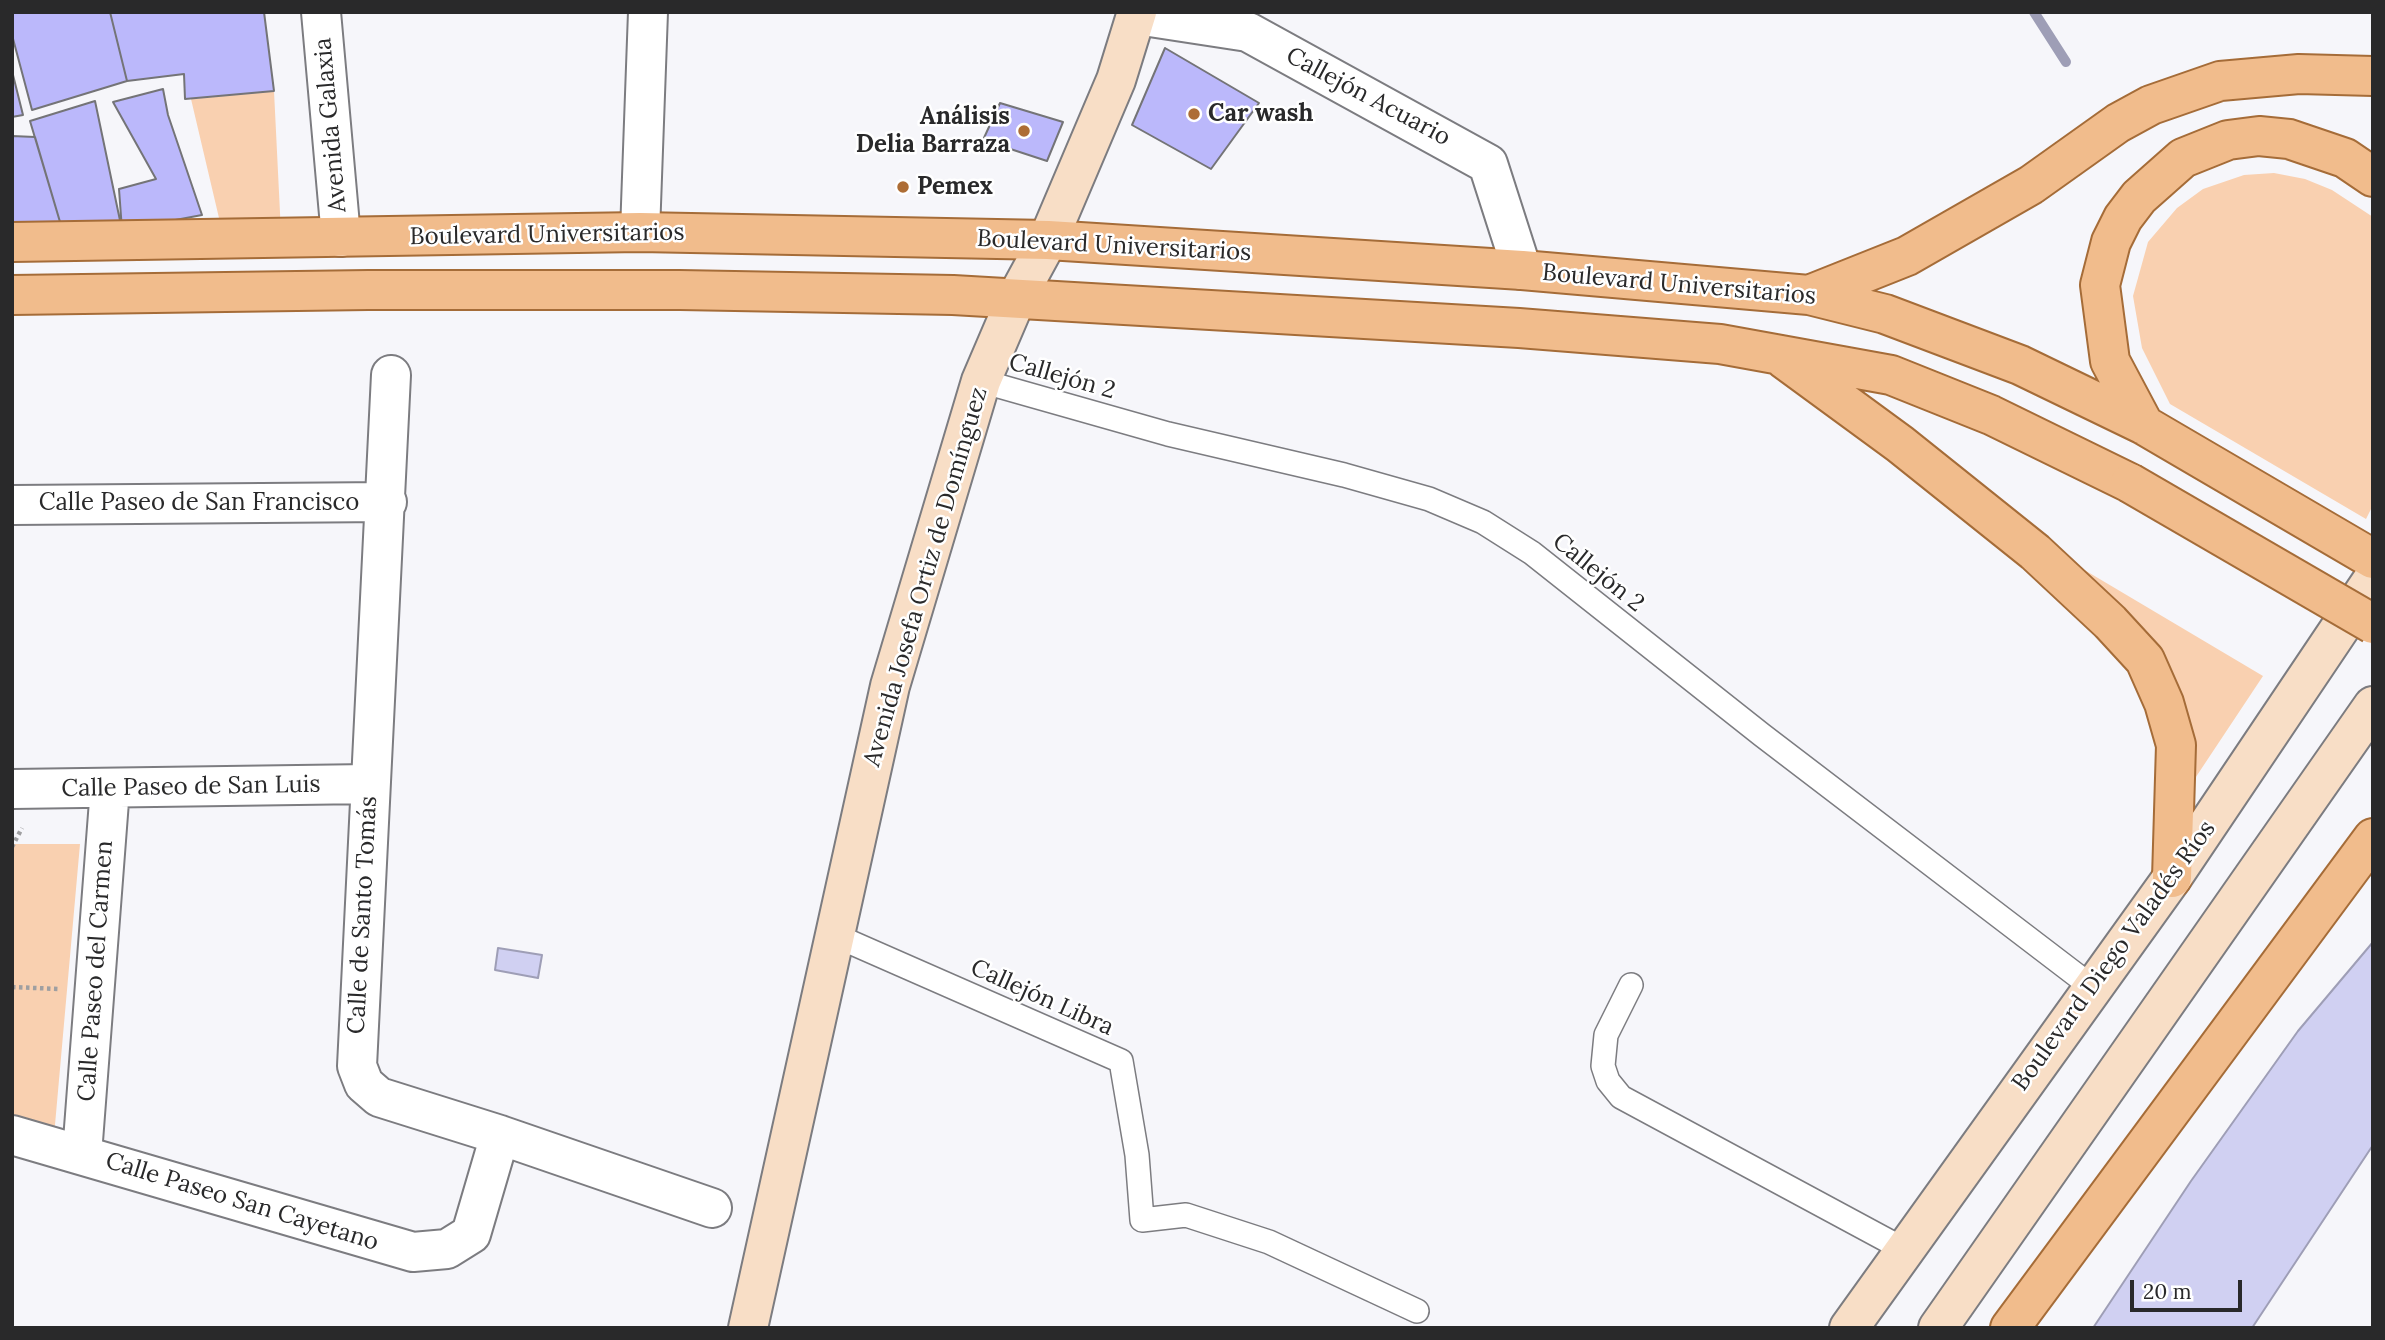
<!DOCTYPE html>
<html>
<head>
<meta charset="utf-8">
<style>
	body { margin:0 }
	#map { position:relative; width:2385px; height:1340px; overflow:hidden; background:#f6f6fa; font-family:Lora,serif }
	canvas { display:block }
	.frame { position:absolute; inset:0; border:14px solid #29292a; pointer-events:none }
	.scale { position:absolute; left:2130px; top:1280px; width:112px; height:32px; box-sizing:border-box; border:4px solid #29292a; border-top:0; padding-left:9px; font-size:21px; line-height:24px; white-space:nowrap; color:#29292a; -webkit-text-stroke:5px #fff; paint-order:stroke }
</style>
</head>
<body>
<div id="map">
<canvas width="2385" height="1340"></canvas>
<div class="frame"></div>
<div class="scale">20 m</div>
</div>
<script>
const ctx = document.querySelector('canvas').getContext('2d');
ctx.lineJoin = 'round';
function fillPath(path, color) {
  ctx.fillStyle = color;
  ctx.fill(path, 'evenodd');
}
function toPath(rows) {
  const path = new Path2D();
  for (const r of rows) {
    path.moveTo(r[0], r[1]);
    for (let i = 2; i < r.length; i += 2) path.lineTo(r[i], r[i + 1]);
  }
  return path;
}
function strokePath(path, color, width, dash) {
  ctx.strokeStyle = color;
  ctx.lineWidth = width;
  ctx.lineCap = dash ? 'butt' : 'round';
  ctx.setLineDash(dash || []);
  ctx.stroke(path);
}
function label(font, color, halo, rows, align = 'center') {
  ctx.font = font + ' Lora,serif';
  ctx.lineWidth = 5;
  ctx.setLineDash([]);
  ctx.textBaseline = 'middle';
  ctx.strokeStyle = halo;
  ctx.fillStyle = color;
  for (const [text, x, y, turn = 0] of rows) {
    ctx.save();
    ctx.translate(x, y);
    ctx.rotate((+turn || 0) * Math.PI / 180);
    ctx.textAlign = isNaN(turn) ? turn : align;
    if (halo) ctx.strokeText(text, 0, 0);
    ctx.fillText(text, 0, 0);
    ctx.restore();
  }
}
fillPath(toPath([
	[274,91,281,233,223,235,191,99],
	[2274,173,2305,179,2332,190,2373,217,2373,505,2366,519,2170,404,2142,348,2133,296,2148,242,2177,208,2203,189,2244,175],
	[1911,467,2263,676,2172,813,2173,763,2125,650],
	[12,844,80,844,54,1136,12,1123]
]), '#f9d0b0');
const water = toPath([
	[2373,942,2373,1145,2252,1328,2093,1328,2191,1181,2298,1031,2373,942],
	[498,948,542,955,538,978,495,970,498,948]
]);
fillPath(water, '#d0d0f2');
strokePath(water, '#9e9eb6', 2);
strokePath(toPath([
	[2034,12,2066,62]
]), '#9e9eb6', 10);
const building = toPath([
	[12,12,110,12,127,81,32,110,12,35,12,12],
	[110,12,264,12,274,91,185,99,184,74,127,81,110,12],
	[1165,48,1259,103,1211,169,1132,125,1165,48],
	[12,71,23,115,12,117,12,71],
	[163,89,168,115,202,215,122,230,119,189,156,179,113,102,163,89],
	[95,101,122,230,63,232,30,121,95,101],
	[1000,103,1063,122,1047,161,983,140,1000,103],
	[12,136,35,137,63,232,12,233,12,136]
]);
fillPath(building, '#bbb8fb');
strokePath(building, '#747477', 2);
const lane = toPath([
	[981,381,1168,434,1344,475,1429,499,1483,522,1532,553,1762,735,2092,987],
	[834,935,1121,1061,1137,1155,1142,1220,1186,1215,1269,1242,1417,1311],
	[1631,985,1606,1035,1603,1066,1608,1081,1621,1097,1905,1250]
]);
const street = toPath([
	[321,12,341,237],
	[1137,15,1248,32,1488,164,1522,270],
	[640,232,648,12],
	[391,375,357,1066,364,1084,379,1097,500,1135,712,1208],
	[12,505,387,502],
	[12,789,369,784],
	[12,1135,413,1252,447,1249,471,1234,500,1135],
	[82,1154,110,788]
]);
const secondary = toPath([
	[748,1328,890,686,981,381,1017,297,1048,240,1116,80,1137,12],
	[1849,1328,2172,878,2373,579],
	[1938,1328,2373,706]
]);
const primary = toPath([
	[12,242,640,232,1048,240,1522,270,1809,295,1885,314,2020,365,2144,425,2373,559],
	[12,295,368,290,680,290,953,295,1519,328,1720,344,1891,375,1991,415,2130,483],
	[1809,295,1907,256,2031,185,2118,123,2151,105,2220,81,2299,74,2373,76],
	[1784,359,1900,444,2035,552,2110,622,2145,660,2164,703,2176,745,2172,878],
	[2144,425,2110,361,2100,285,2111,242,2123,218,2139,197,2183,158,2228,140,2259,136,2289,139,2345,158,2373,177],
	[2010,1328,2373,838]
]);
strokePath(lane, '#7c7c80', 26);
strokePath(street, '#7c7c80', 42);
strokePath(secondary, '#7c7c80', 42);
strokePath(primary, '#a56c38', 42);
strokePath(toPath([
	[12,847,22,828],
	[12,987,59,989]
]), '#9f9fa1', 4.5, [3.5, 3.5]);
strokePath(lane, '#fff', 23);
strokePath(street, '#fff', 38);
strokePath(secondary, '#f8dec6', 38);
strokePath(primary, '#f1bc8c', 38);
const primaryBridge = toPath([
	[2130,483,2373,624]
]);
strokePath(primaryBridge, '#a56c38', 42, []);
strokePath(primaryBridge, '#f1bc8c', 38);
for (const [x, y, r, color] of [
	[1194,114,7,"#ad6d35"],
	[1024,131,7,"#ad6d35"],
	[903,187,7,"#ad6d35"]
]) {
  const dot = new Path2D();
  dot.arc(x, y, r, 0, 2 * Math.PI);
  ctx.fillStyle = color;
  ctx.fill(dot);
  strokePath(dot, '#fff', 2.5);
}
label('24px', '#29292a', '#fff', [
	["Callejón Acuario",1368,97,28],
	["Avenida Galaxia",331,125,-95],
	["Boulevard Universitarios",547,235,-1],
	["Boulevard Universitarios",1114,246,3],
	["Boulevard Universitarios",1679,285,5],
	["Callejón 2",1062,377,16],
	["Calle Paseo de San Francisco",199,503],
	["Callejón 2",1598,573,39],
	["Avenida Josefa Ortiz de Domínguez",926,577,-74],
	["Calle Paseo de San Luis",191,787,-1],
	["Calle de Santo Tomás",363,915,-87],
	["Boulevard Diego Valadés Ríos",2114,956,-54],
	["Calle Paseo del Carmen",96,971,-86],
	["Callejón Libra",1042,998,24],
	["Calle Paseo San Cayetano",242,1202,17]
]);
label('bold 24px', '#29292a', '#fff', [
	["Car wash",1208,114],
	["Análisis",1010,117,"right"],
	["Delia Barraza",1010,145,"right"],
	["Pemex",917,187]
], 'left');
</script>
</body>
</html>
